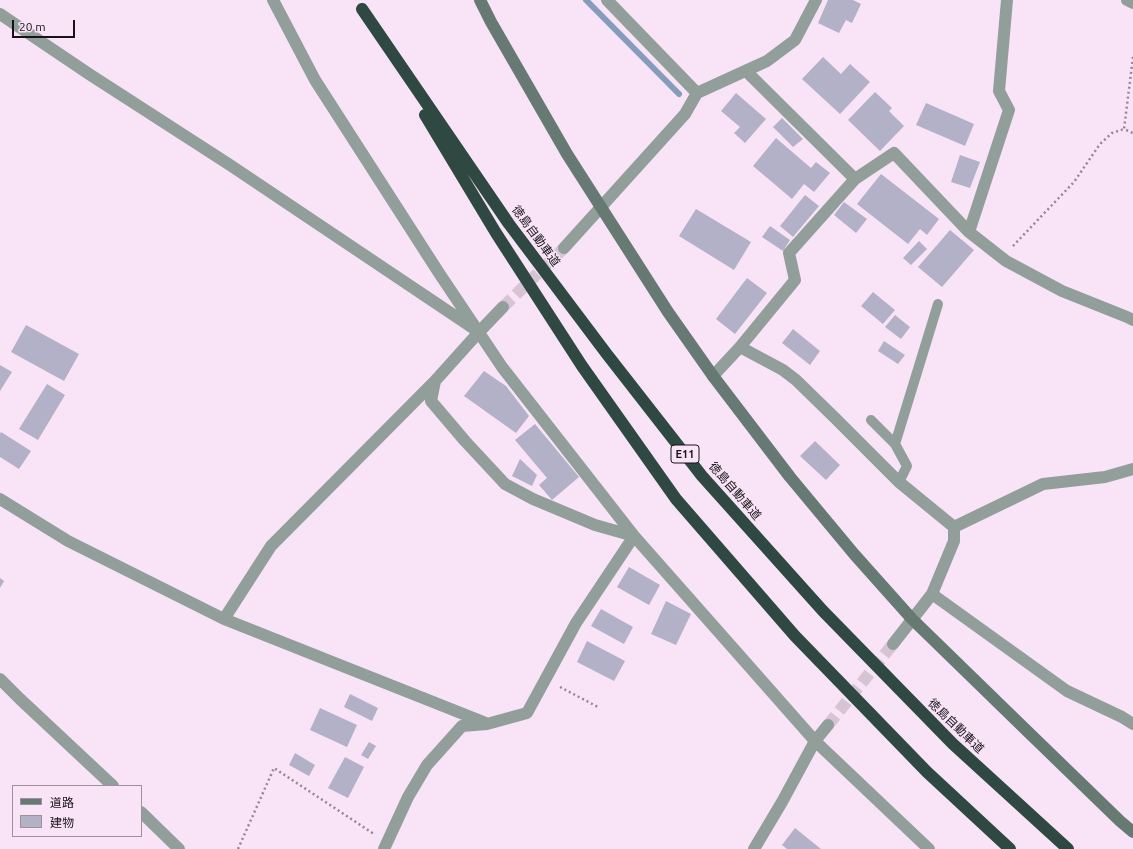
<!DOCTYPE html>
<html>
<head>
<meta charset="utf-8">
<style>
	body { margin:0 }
	#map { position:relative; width:1133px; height:849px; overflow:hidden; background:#f8e4f6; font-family:Ubuntu,"Noto Sans JP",sans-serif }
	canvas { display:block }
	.legend { position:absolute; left:12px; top:785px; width:130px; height:52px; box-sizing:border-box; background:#f8e4f6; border:1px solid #9e909d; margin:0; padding:5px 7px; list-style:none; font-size:12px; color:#181218 }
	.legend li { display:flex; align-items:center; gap:8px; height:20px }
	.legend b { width:20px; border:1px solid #9e909d }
	.scale { position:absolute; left:12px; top:20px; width:63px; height:18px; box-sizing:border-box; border:2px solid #181218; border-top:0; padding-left:5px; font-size:12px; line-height:14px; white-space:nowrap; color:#181218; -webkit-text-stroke:3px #f8e4f6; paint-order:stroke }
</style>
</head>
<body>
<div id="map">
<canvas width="1133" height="849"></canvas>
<ul class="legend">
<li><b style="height:5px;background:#677973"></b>道路</li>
<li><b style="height:11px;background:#b3b1c7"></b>建物</li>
</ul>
<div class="scale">20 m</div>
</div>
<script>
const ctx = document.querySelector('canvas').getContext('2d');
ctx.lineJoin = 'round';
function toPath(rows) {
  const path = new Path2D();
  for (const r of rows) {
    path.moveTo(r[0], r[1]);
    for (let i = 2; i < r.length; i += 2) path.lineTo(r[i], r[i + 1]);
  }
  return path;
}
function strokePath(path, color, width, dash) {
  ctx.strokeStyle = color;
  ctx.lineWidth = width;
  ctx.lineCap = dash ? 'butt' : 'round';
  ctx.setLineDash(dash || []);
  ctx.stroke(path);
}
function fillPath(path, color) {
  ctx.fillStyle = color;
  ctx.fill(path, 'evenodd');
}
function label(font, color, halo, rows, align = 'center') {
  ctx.font = font + ' Ubuntu,"Noto Sans JP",sans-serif';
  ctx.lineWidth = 3;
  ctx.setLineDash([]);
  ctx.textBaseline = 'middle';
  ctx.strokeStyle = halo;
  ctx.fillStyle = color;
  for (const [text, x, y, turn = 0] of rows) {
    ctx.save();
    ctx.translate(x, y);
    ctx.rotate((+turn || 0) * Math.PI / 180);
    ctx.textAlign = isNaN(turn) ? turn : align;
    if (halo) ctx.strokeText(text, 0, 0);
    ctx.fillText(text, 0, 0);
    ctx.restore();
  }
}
strokePath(toPath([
	[586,0,679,94]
]), '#859dbb', 6);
fillPath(toPath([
	[828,0,853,0,861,4,852,23,846,20,839,33,818,23],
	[823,57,841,74,850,64,870,82,840,114,802,79],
	[875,92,892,108,889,111,904,126,880,151,848,120],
	[736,93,766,119,745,143,734,133,740,127,721,111],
	[926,103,974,124,965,146,916,125],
	[782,118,803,139,793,147,773,127],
	[776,138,811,168,816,162,830,173,814,192,804,184,792,199,753,166],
	[960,155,980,162,970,188,951,182],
	[881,174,939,219,927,235,920,229,908,244,857,204],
	[805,195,819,206,793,237,780,226],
	[844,202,867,219,856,233,834,215],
	[696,209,751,242,734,270,679,236],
	[770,226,790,240,783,251,762,237],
	[950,230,974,250,942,287,918,267],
	[919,241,927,249,911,265,903,258],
	[747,278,767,293,735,334,716,319],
	[873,292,895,310,883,324,861,306],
	[895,315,910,327,901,339,885,327],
	[26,325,79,354,64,381,11,352],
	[793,329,820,351,810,365,782,343],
	[884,341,905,355,898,364,878,351],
	[0,365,12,372,0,391],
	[484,371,506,386,529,416,516,433,464,396],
	[47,384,65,395,38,440,19,429],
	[535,424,579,477,552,500,539,485,547,478,515,440],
	[1,432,31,451,19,469,0,457,0,434],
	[815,441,840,465,826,480,800,456],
	[520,459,537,475,532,486,512,476],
	[629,567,660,585,649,605,617,587],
	[0,578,4,581,0,588],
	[666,601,691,614,676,645,651,634],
	[601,609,633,627,624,644,591,626],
	[587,641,625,661,614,681,577,662],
	[350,694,378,708,372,721,344,707],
	[320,708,357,725,347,747,310,730],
	[369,742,376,746,368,759,361,755],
	[295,753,315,765,309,776,289,765],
	[345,757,364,767,348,798,328,788],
	[795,828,821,849,787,849,782,845]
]), '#b3b1c7');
strokePath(toPath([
	[503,307,564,248],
	[828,725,893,644]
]), '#d6c4d5', 12, [12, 6]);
strokePath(toPath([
	[1133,57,1124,129,1133,133],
	[1013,246,1074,182,1100,144,1112,133,1124,129],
	[560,687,598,707],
	[238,849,274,768,374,834]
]), '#948693', 2.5, [2, 3]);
strokePath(toPath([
	[871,420,895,444],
	[899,482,907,466,895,444,938,304]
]), '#929e9a', 10);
strokePath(toPath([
	[273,0,315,80,439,273,502,367,634,536,755,673,815,741,929,849],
	[607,0,697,93],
	[1127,0,1133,3],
	[0,14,89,74,230,165,473,328],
	[746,71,855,179,894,153,969,232,1006,261,1062,291,1127,317,1133,320],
	[969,232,1009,110,999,91,1007,0],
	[564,248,685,114,697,93,767,61,795,40,816,0],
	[740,347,795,280,789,253,855,179],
	[713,376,740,347,783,370,796,380,835,418,899,482,954,527,954,541,932,594,893,644],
	[0,499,68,541,224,619,486,723],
	[954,527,1043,484,1105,477,1133,469],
	[932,594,1067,691,1122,717,1133,724],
	[224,619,271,546,435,381],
	[0,679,20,699,113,786],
	[141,812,179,849],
	[384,849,408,797,427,765,462,726,487,724,527,713,576,623,634,536,595,525,533,499,505,484,465,441,431,401,435,381,479,332,503,307],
	[754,849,782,802,815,741,828,725]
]), '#929e9a', 12);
strokePath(toPath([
	[480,0,491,22,567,154,668,312,713,376,790,477,854,554,912,619,1023,727,1120,821,1133,832]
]), '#677973', 12);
strokePath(toPath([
	[362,9,509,224,606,353,702,476,823,611,953,744,1068,849],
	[425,115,496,233,582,366,676,499,795,636,927,772,1010,849]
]), '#2f4841', 12);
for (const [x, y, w] of [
	[685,454,28]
]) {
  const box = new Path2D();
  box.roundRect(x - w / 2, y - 9, w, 18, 3);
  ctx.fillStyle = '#f8e4f6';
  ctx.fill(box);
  strokePath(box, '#181218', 1);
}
label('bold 11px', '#181218', null, [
	["E11",685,454]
]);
label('12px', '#181218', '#f8e4f6', [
	["徳島自動車道",536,236,54],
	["徳島自動車道",735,491,49],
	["徳島自動車道",956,726,44]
]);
</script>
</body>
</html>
